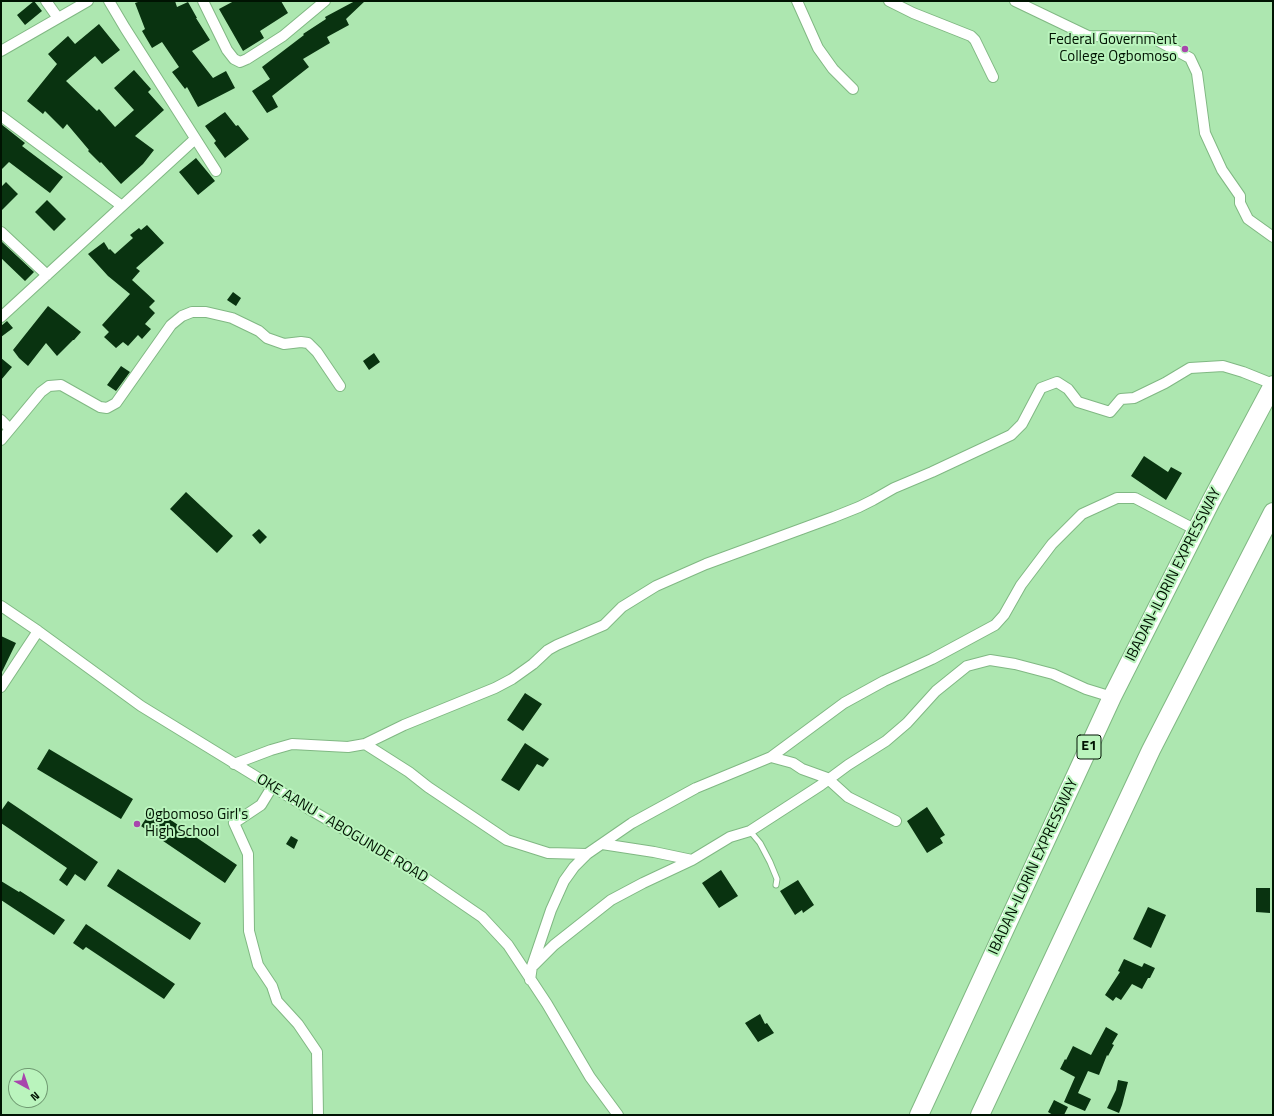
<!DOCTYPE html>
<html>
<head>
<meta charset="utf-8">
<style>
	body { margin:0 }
	#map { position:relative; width:1274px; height:1116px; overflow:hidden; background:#ade7b0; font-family:"Titillium Web",sans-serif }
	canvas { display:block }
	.frame { position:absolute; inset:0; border:2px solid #001302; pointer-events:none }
	.north { position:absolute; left:8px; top:1068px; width:40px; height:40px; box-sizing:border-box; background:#baf4bd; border:1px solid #709a72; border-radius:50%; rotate:140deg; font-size:11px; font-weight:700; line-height:16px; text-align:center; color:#001302 }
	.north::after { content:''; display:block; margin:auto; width:14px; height:18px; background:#a846ad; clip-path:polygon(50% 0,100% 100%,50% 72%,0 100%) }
</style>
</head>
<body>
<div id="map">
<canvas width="1274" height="1116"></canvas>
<div class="frame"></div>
<div class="north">N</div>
</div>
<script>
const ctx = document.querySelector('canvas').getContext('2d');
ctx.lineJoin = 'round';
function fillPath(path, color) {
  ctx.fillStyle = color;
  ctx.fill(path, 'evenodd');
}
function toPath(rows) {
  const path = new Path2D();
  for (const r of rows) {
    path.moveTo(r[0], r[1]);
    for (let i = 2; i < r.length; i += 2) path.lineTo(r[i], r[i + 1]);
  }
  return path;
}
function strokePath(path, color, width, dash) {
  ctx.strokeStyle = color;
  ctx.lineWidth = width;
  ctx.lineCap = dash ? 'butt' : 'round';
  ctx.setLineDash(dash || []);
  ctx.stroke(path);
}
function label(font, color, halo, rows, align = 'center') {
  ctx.font = font + ' "Titillium Web",sans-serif';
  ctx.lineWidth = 4;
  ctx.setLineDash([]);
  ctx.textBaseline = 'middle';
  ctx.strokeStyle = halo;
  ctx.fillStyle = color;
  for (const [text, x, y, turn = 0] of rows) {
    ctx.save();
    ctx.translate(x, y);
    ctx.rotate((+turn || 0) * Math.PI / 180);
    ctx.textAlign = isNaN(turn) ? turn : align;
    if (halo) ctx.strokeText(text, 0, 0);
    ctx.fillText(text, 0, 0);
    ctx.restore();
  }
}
fillPath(toPath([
	[34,1,42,11,25,25,17,15],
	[141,1,175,1,177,7,188,2,197,18,196,18,210,40,192,51,213,78,226,71,235,88,198,107,187,87,185,89,172,72,179,67,162,42,152,48,142,31,145,29,135,3],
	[234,1,281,1,288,13,260,31,264,38,243,51,219,9],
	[355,1,365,1,346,19,349,25,327,37,330,43,303,59,309,67,272,96,278,107,267,113,252,91,270,79,262,67,304,35,303,34,326,19,325,17],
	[99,24,120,50,102,64,95,56,66,81,97,111,99,109,115,127,134,110,114,88,134,70,151,89,148,92,164,110,135,136,154,150,143,164,121,184,101,162,100,163,88,151,89,150,67,124,63,129,45,111,43,114,27,101,57,64,48,54,68,36,75,44],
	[225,112,236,126,238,125,249,139,225,158,214,143,216,141,205,126],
	[1,124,25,143,22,146,63,177,50,193,9,162,1,170],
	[196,158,215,181,198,195,179,172],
	[6,182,18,194,1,211,1,187],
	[47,200,66,219,54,231,35,212],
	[147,225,164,243,136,268,140,271,132,280,155,301,149,307,155,313,145,324,151,329,142,339,138,335,128,346,123,342,116,348,104,337,109,332,102,325,130,294,108,276,88,254,104,242,109,250,110,249,115,254,133,238,130,235,139,228,141,230],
	[1,241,34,272,25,281,1,258],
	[233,292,241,298,236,306,227,300],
	[48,306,81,332,74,340,73,340,57,356,46,343,28,366,19,358,13,350],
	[7,321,13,328,1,337,1,326],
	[374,353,380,362,369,370,363,361],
	[1,358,12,367,1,380],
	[121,366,130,372,116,391,107,385],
	[1144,456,1168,472,1171,467,1182,473,1166,500,1131,476],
	[186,492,233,536,217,553,170,509],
	[259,529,267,537,260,544,252,535],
	[1,636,16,643,1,674],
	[525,693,542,704,523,731,507,720],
	[525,743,549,759,543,767,537,764,519,791,501,780],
	[49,749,133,799,121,819,37,769],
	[8,801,98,862,85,881,75,874,67,886,59,880,67,868,1,823,1,811],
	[927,807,945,835,940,838,943,843,927,853,907,821],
	[153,808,237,865,225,883,141,826],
	[291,836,298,840,294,849,286,844],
	[118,869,201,923,190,940,107,886],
	[721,870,738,896,719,908,702,883],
	[798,880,814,905,803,913,802,910,795,915,780,891],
	[1,881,19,892,20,891,65,920,54,935,1,900],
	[1256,888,1270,888,1270,913,1256,912],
	[1148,907,1166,915,1151,948,1133,939],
	[86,924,175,984,164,999,86,947,83,950,73,943],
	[1124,959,1142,967,1144,963,1155,968,1150,978,1148,978,1142,989,1132,984,1121,1000,1116,997,1113,1001,1105,995,1120,972,1118,971],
	[760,1014,765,1024,767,1023,774,1033,758,1042,745,1023],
	[1106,1027,1118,1034,1112,1044,1114,1045,1108,1056,1107,1055,1099,1075,1088,1071,1078,1093,1091,1099,1085,1111,1064,1102,1075,1077,1060,1069,1065,1059,1066,1060,1073,1046,1091,1055],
	[1118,1080,1128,1082,1122,1105,1119,1113,1107,1108,1116,1090],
	[1054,1100,1068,1107,1064,1115,1053,1115,1048,1112]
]), '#093310');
const lane = toPath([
	[750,831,760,843,770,862,777,879,776,885]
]);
const street = toPath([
	[46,1,58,18],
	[109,1,125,28,216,171],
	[203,1,227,50,234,59,240,62,247,59,283,36,325,1],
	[797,1,818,48,833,69,853,89],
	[889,1,913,13,971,36,975,40,993,77],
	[1015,1,1088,36,1151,37,1190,58,1197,73,1205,133,1222,170,1240,196,1240,203,1248,219,1273,237],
	[1,51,88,1],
	[1,116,122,206],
	[1,232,47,275],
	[1,317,195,139],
	[1,420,10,429],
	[1,440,41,392,49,386,61,385,100,407,107,408,116,403,171,325,182,316,192,312,206,312,232,318,259,331,267,338,284,344,301,342,308,343,317,352,340,386],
	[1,606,38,631,141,706,309,809,409,867,482,917,508,945,547,1004,590,1077,618,1115],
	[1,687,38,631],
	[365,744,409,772,428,787,507,840,548,853,587,854],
	[771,757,793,763,802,769,827,778,848,797,896,821],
	[234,764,271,750,292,744,348,747,365,744,404,725,495,688,512,679,533,664,548,650,557,645,604,625,622,607,656,586,706,564,834,517,859,507,873,500,894,488,932,472,1011,435,1022,424,1041,388,1057,382,1068,389,1078,402,1110,412,1121,399,1134,398,1165,383,1190,368,1223,366,1243,372,1273,384],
	[272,787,261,805,234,823,248,854,249,931,258,965,272,986,277,1001,298,1024,317,1052,318,1115],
	[602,844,654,852,692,860],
	[534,965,554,945,611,900,643,883,692,860,730,837,750,831,821,785,848,765,886,741,907,723,936,691,967,666,990,660,1015,664,1053,674,1086,689,1112,697],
	[530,980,532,966,551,910,564,881,574,867,587,854,632,823,696,788,771,757,844,703,884,681,932,659,995,625,1004,615,1021,585,1052,544,1082,514,1117,498,1135,498,1196,530]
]);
const highway = toPath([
	[919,1115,1112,697,1211,501,1273,385],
	[980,1115,1151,750,1273,512]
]);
strokePath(lane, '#80b883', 7);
strokePath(street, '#80b883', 12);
strokePath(highway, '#80b883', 20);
strokePath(lane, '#fff', 5);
strokePath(street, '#fff', 10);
strokePath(highway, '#fff', 18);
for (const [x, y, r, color] of [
	[1185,49,4,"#a846ad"],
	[137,824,4,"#a846ad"]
]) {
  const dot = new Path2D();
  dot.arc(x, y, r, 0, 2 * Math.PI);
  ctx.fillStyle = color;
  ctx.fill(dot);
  strokePath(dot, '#baf4bd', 1.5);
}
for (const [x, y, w] of [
	[1089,747,24]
]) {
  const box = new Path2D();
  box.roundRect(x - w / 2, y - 12, w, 24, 3);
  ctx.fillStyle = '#baf4bd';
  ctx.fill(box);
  strokePath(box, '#001302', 1);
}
label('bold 14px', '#001302', null, [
	["E1",1089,747]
]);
label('15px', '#001302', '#baf4bd', [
	["Federal Government",1177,40],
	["College Ogbomoso",1177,57],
	["Ogbomoso Girl's",145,815,"left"],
	["High School",145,832,"left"]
], 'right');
label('15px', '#001302', '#baf4bd', [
	["IBADAN-ILORIN EXPRESSWAY",1174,575,-63],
	["OKE AANU - ABOGUNDE ROAD",342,829,31],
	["IBADAN-ILORIN EXPRESSWAY",1034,867,-65]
]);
</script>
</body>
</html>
